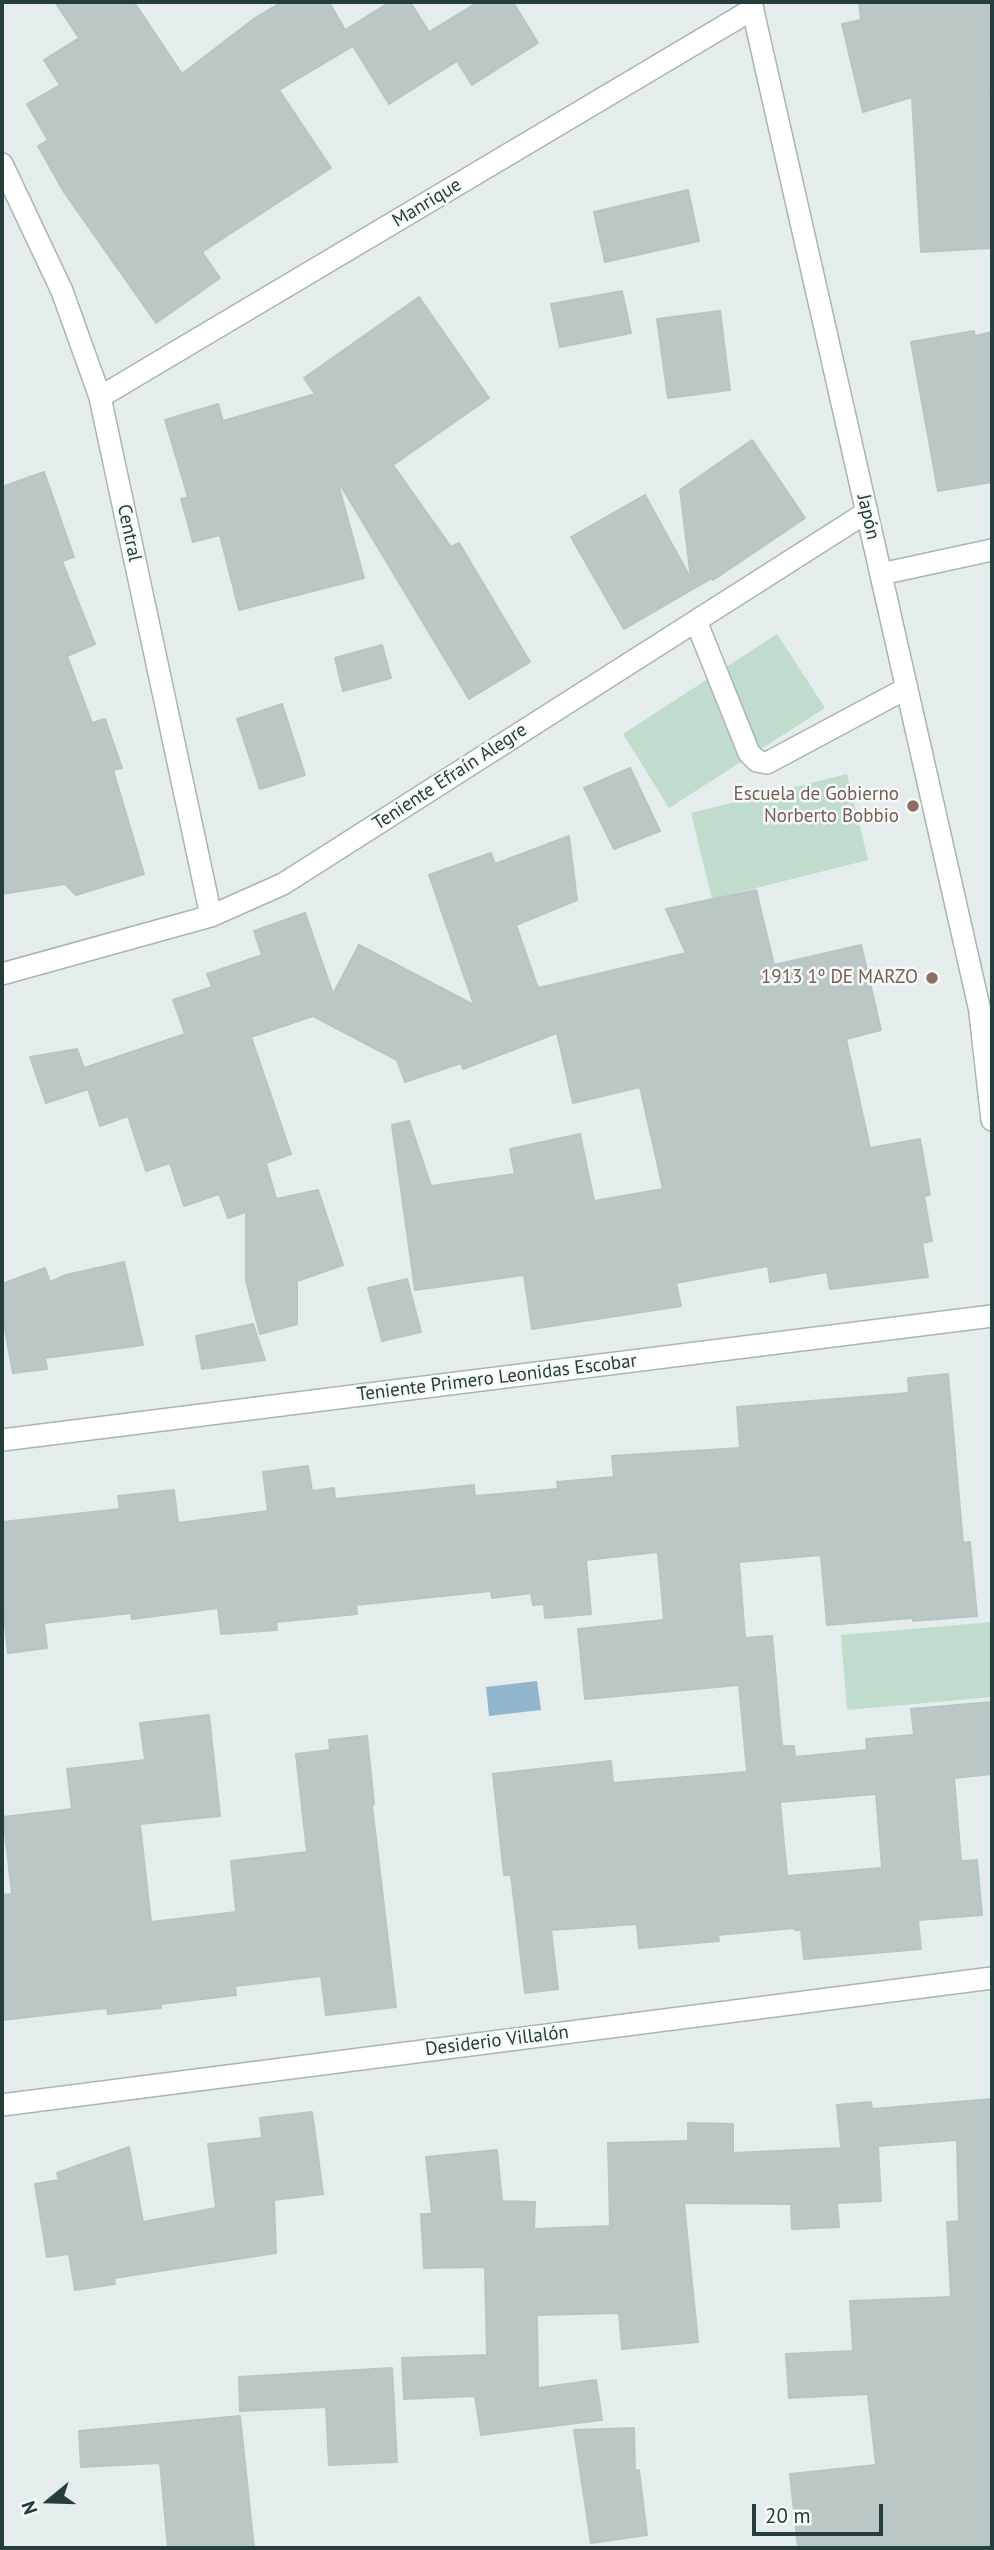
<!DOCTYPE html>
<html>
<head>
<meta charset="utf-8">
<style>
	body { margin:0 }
	#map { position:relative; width:994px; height:2550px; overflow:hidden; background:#e4edeb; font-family:"PT Sans",sans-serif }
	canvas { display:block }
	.frame { position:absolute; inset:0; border:4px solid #253d3c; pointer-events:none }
	.north { position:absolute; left:14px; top:2466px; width:70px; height:70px; -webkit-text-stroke:5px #f5f9f8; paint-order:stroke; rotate:251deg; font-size:19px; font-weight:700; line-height:28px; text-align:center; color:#253d3c }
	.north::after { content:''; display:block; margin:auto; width:24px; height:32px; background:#253d3c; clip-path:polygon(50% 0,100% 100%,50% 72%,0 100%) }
	.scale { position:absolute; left:752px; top:2504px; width:131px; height:32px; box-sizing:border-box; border:4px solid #253d3c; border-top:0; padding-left:9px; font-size:21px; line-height:24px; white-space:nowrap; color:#253d3c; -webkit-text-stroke:5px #f5f9f8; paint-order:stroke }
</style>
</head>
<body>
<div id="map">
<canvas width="994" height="2550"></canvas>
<div class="frame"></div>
<div class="north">N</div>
<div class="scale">20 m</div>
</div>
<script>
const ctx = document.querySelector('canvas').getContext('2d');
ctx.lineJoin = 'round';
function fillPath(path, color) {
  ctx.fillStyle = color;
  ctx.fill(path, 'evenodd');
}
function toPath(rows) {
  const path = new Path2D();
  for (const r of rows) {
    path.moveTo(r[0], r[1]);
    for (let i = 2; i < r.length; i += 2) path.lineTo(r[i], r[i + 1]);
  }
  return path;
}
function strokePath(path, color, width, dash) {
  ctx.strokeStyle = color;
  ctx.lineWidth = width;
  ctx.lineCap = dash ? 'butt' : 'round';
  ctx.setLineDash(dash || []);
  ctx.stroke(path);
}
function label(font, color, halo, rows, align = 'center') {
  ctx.font = font + ' "PT Sans",sans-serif';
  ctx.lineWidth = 5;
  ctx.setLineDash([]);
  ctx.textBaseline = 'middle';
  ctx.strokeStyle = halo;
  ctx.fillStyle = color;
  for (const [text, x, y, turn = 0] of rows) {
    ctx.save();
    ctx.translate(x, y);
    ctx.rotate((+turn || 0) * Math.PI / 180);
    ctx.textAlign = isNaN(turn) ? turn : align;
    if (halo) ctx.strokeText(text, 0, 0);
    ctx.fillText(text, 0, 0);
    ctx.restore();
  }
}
fillPath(toPath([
	[777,634,825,708,669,808,623,734],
	[847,774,868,860,712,899,691,813],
	[992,1622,992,1697,847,1710,841,1635]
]), '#bfdccd');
fillPath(toPath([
	[537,1681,541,1710,489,1716,486,1687]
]), '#91b6cd');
const building = toPath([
	[55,2,134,2,182,74,255,18,282,2,329,2,345,30,390,2,410,2,429,32,478,2,513,2,538,43,472,85,457,61,389,104,353,46,279,90,331,168,202,252,220,278,156,323,64,192,38,146,48,140,27,104,60,85,44,60,79,38,55,2],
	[859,2,992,2,992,85,989,86,992,150,992,248,921,252,912,97,863,112,842,24,861,20,859,2],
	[688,190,699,241,605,262,594,212,688,190],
	[622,291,631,333,560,347,551,304,622,291],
	[419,297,489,398,393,465,451,547,459,543,530,662,469,699,341,486,339,487,364,578,239,610,220,535,193,542,181,499,188,497,165,420,218,404,223,421,315,394,304,378,419,297],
	[720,311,730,390,668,398,657,319,720,311],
	[974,331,975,336,992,332,992,482,938,491,911,342,974,331],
	[752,440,805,518,713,580,712,578,624,629,571,537,645,495,691,579,680,490,752,440],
	[44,472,74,557,62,561,95,644,67,656,92,723,105,719,122,768,113,770,144,874,76,895,65,884,2,894,2,487,44,472],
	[382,645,391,678,343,691,335,658,382,645],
	[282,704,305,775,260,789,237,719,282,704],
	[630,768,660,831,614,849,584,788,630,768],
	[569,836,577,900,516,925,538,988,686,953,666,909,756,890,774,965,861,945,881,1030,846,1039,870,1148,920,1139,930,1195,924,1196,932,1241,922,1243,928,1277,830,1289,827,1272,770,1282,768,1266,676,1283,681,1306,532,1329,524,1275,415,1290,392,1125,409,1121,431,1186,515,1174,510,1149,580,1134,594,1201,663,1189,640,1087,573,1103,557,1033,463,1069,461,1063,405,1082,397,1060,313,1016,251,1037,291,1154,266,1163,276,1199,318,1190,343,1265,297,1281,297,1324,260,1334,246,1281,246,1212,228,1218,219,1194,184,1206,170,1163,146,1171,128,1116,100,1126,88,1089,46,1103,30,1057,77,1049,84,1068,185,1034,173,1000,212,987,207,974,262,955,254,931,305,913,333,994,359,945,474,1005,429,875,491,853,495,864,569,836],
	[124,1262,143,1345,45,1358,47,1369,13,1373,2,1313,2,1284,45,1268,50,1282,66,1275,124,1262],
	[407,1279,421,1332,382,1341,368,1288,407,1279],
	[253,1324,265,1360,202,1369,196,1336,253,1324],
	[948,1374,963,1543,970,1542,977,1616,913,1621,913,1618,827,1625,821,1555,739,1562,745,1638,772,1636,782,1746,794,1746,795,1757,867,1750,866,1739,914,1735,911,1709,992,1702,992,1774,954,1778,961,1861,977,1860,982,1915,918,1920,921,1949,804,1959,801,1930,795,1930,794,1928,718,1935,719,1941,639,1948,637,1924,551,1930,558,1989,525,1993,511,1875,504,1875,493,1774,611,1761,613,1783,747,1772,739,1685,585,1699,578,1629,664,1620,658,1552,586,1560,591,1614,545,1618,544,1604,533,1605,531,1593,492,1598,491,1591,356,1605,357,1614,276,1622,277,1630,221,1634,218,1608,132,1619,131,1613,44,1623,47,1648,8,1653,2,1598,2,1522,120,1509,118,1496,174,1490,178,1523,268,1511,263,1472,308,1466,312,1491,334,1488,335,1499,474,1485,475,1496,558,1489,557,1482,614,1477,612,1456,740,1448,737,1407,909,1393,908,1378,948,1374],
	[876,1794,882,1868,787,1876,780,1802,876,1794],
	[209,1715,220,1816,140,1824,151,1922,236,1912,231,1861,307,1852,296,1754,330,1750,329,1740,367,1736,374,1804,372,1805,396,2007,326,2015,321,1976,235,1986,236,1995,161,2004,161,2008,108,2014,107,2008,2,2020,2,1895,12,1894,3,1817,72,1809,67,1769,145,1760,140,1723,209,1715],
	[992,2099,992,2548,798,2548,790,2474,876,2465,868,2394,789,2398,786,2354,853,2351,850,2301,951,2297,947,2222,959,2221,957,2140,878,2146,881,2201,837,2203,839,2227,792,2229,791,2204,684,2203,698,2342,622,2349,619,2313,537,2315,538,2388,596,2380,602,2420,481,2435,475,2396,404,2399,402,2358,487,2355,485,2267,424,2268,421,2214,432,2214,426,2157,497,2150,502,2201,535,2202,534,2229,610,2226,608,2143,688,2141,688,2123,733,2124,733,2153,841,2148,837,2105,871,2102,872,2109,992,2099],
	[312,2112,323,2194,274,2200,276,2253,114,2278,115,2284,75,2290,69,2254,47,2257,35,2184,59,2180,57,2173,129,2147,143,2222,216,2208,208,2144,262,2138,260,2118,312,2112],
	[392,2368,397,2462,329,2465,326,2407,240,2411,239,2377,392,2368],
	[240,2416,254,2548,168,2548,160,2463,81,2467,79,2431,240,2416],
	[634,2428,635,2471,639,2470,647,2535,591,2543,574,2430,634,2428]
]);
fillPath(building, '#bac7c4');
strokePath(building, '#b7c6c3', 2);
const minor = toPath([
	[751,2,980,1011,992,1028],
	[2,164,62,291,100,397,211,916],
	[100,397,753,9],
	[881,574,992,550],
	[696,621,749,753,757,761,767,763,907,688],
	[2,974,211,916,283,884,867,512],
	[980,1013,992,1120],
	[2,1440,992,1316],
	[2,2105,992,1978]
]);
strokePath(minor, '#a7b5b3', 24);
strokePath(minor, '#fff', 21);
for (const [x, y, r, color] of [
	[913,806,7,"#8d6e63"],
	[932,978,7,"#8d6e63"]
]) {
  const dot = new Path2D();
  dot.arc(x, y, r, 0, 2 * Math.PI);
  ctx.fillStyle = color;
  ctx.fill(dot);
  strokePath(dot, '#f5f9f8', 2.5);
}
label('19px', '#253d3c', '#f5f9f8', [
	["Manrique",427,203,-31],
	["Japón",868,517,77],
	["Central",129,533,78],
	["Teniente Efraín Alegre",450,777,-33],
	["Teniente Primero Leonidas Escobar",497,1378,-7],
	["Desiderio Villalón",497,2041,-7]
]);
label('19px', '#785e54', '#f5f9f8', [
	["Escuela de Gobierno",899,795],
	["Norberto Bobbio",899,817],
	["1913 1º DE MARZO",918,978]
], 'right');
</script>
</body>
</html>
